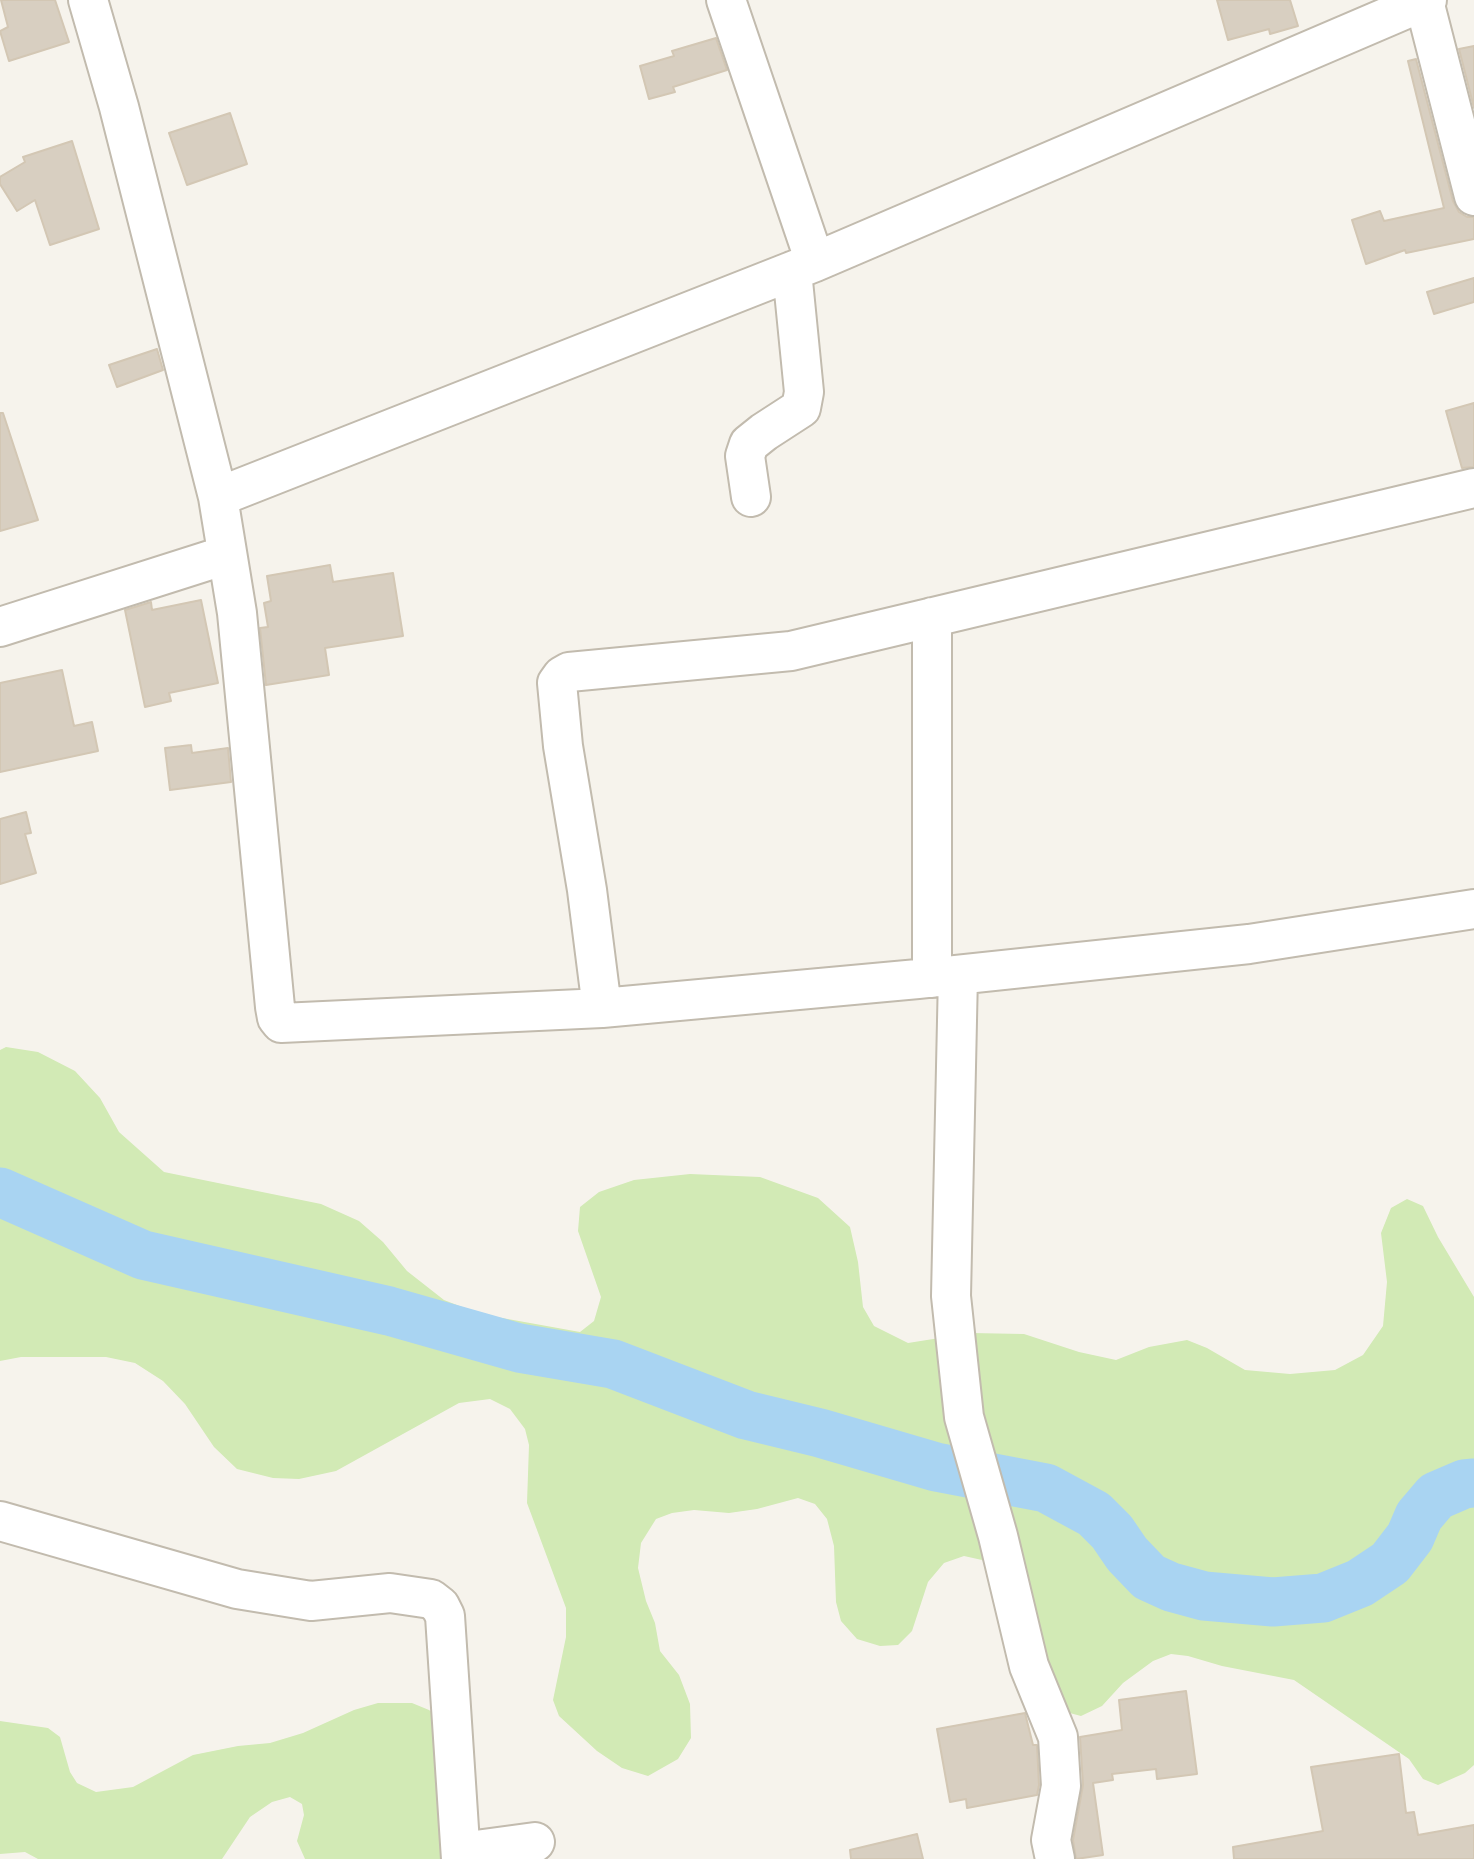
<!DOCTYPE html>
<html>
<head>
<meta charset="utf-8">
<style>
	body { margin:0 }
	canvas { display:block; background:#f6f3ec }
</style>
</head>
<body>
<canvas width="1474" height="1859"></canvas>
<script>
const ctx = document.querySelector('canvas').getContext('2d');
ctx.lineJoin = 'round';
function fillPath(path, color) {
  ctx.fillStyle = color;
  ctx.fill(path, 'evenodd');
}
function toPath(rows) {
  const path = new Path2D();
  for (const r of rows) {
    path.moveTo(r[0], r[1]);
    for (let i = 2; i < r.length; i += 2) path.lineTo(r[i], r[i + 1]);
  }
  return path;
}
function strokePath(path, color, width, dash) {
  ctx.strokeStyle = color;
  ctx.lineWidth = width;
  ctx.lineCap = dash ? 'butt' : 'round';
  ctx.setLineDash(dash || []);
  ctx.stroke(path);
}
fillPath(toPath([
	[6,1047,38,1052,75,1071,100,1098,119,1132,164,1172,321,1204,359,1221,383,1242,407,1271,444,1300,480,1314,580,1332,594,1321,601,1297,578,1231,580,1207,599,1192,634,1180,690,1174,760,1177,818,1198,850,1227,858,1262,863,1307,874,1326,908,1343,971,1333,1024,1334,1079,1352,1116,1360,1149,1347,1187,1340,1207,1348,1245,1370,1290,1374,1335,1370,1363,1355,1383,1326,1387,1282,1381,1233,1391,1208,1407,1199,1423,1206,1438,1237,1474,1297,1474,1765,1465,1773,1438,1785,1423,1779,1409,1759,1294,1680,1222,1666,1188,1656,1171,1654,1153,1661,1123,1683,1102,1706,1081,1716,1066,1712,1002,1576,982,1560,964,1556,944,1563,928,1582,912,1631,898,1645,880,1646,857,1639,841,1621,836,1602,834,1546,827,1519,815,1504,798,1498,757,1509,729,1513,694,1510,672,1513,656,1519,641,1543,638,1568,646,1601,655,1623,660,1651,679,1675,690,1704,691,1738,678,1759,648,1776,622,1768,597,1751,559,1716,553,1700,566,1637,566,1608,527,1503,529,1445,525,1429,510,1409,490,1399,459,1403,336,1471,299,1479,273,1478,237,1469,214,1447,185,1404,163,1381,135,1363,106,1357,21,1357,0,1361,0,1050],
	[378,1703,412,1703,429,1710,442,1720,461,1859,305,1859,297,1841,304,1815,302,1804,290,1797,272,1802,250,1817,222,1859,38,1859,25,1852,0,1854,0,1721,48,1728,60,1737,70,1772,77,1783,96,1792,133,1787,193,1755,238,1746,270,1743,303,1733,354,1710]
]), '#d2eab5');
strokePath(toPath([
	[0,1192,143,1255,389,1311,519,1348,613,1364,746,1415,820,1433,936,1467,1046,1488,1094,1514,1112,1532,1127,1554,1149,1577,1171,1587,1204,1596,1273,1602,1323,1598,1360,1583,1390,1563,1410,1537,1419,1516,1436,1496,1464,1484,1474,1483]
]), '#a9d4f2', 49);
const building = toPath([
	[1,0,55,0,69,42,9,61,0,31,8,27,1,0],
	[1217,0,1290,0,1298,26,1270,34,1269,29,1228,40,1217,0],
	[716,38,727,70,673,87,675,92,649,99,640,66,674,56,672,51,716,38],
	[1474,46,1474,108,1459,49,1474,46],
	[1416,59,1453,201,1459,212,1467,217,1474,217,1474,239,1406,253,1405,250,1366,264,1352,220,1380,211,1384,221,1444,208,1408,61,1416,59],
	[230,113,247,164,187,185,169,133,230,113],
	[72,141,99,229,50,245,35,200,17,211,0,184,0,177,25,162,23,157,72,141],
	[1474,278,1474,302,1434,314,1427,292,1474,278],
	[157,349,163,370,117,387,109,365,157,349],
	[1474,403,1474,467,1462,468,1446,411,1474,403],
	[0,413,3,413,38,520,0,531,0,413],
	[330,565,333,582,393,573,403,636,325,648,329,675,266,685,260,628,268,627,264,603,271,601,267,576,330,565],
	[201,600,218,683,169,693,171,701,145,707,125,610,151,602,152,610,201,600],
	[62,670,74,726,92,722,98,751,0,772,0,683,62,670],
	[191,745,192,753,228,748,231,782,170,790,165,748,191,745],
	[26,812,31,833,25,834,36,873,0,884,0,819,26,812],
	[1186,1691,1197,1774,1157,1779,1156,1769,1112,1774,1113,1780,1093,1783,1103,1855,1076,1859,1073,1840,1083,1785,1080,1737,1122,1730,1119,1700,1186,1691],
	[1025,1713,1033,1745,1037,1745,1039,1785,1037,1795,967,1808,966,1799,950,1802,937,1729,1025,1713],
	[1399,1754,1406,1813,1414,1812,1418,1835,1474,1825,1474,1859,1234,1859,1233,1847,1323,1831,1311,1767,1399,1754],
	[917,1834,923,1859,851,1859,850,1850,917,1834]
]);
fillPath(building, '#d8cfc1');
strokePath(building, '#d3c7b4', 2);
const minor = toPath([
	[88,0,119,107,218,497,237,613,275,1007,277,1018,281,1023,602,1008,918,979,1249,944,1474,909],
	[726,0,815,262],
	[1424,1,1474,196],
	[218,497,815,262,1427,0],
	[751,497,745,456,749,444,764,432,801,408,804,392,792,271],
	[0,627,226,555],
	[958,975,951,1296,964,1417,998,1536,1029,1666,1058,1737,1061,1786,1051,1840,1055,1859],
	[932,978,932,617],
	[602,1008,587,890,563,746,557,683,562,676,569,672,791,651,1474,488],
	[0,1521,237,1589,311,1601,390,1593,431,1599,440,1606,445,1616,461,1859],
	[461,1852,535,1842]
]);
strokePath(minor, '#c2bbae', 42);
strokePath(minor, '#fff', 38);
</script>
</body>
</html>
